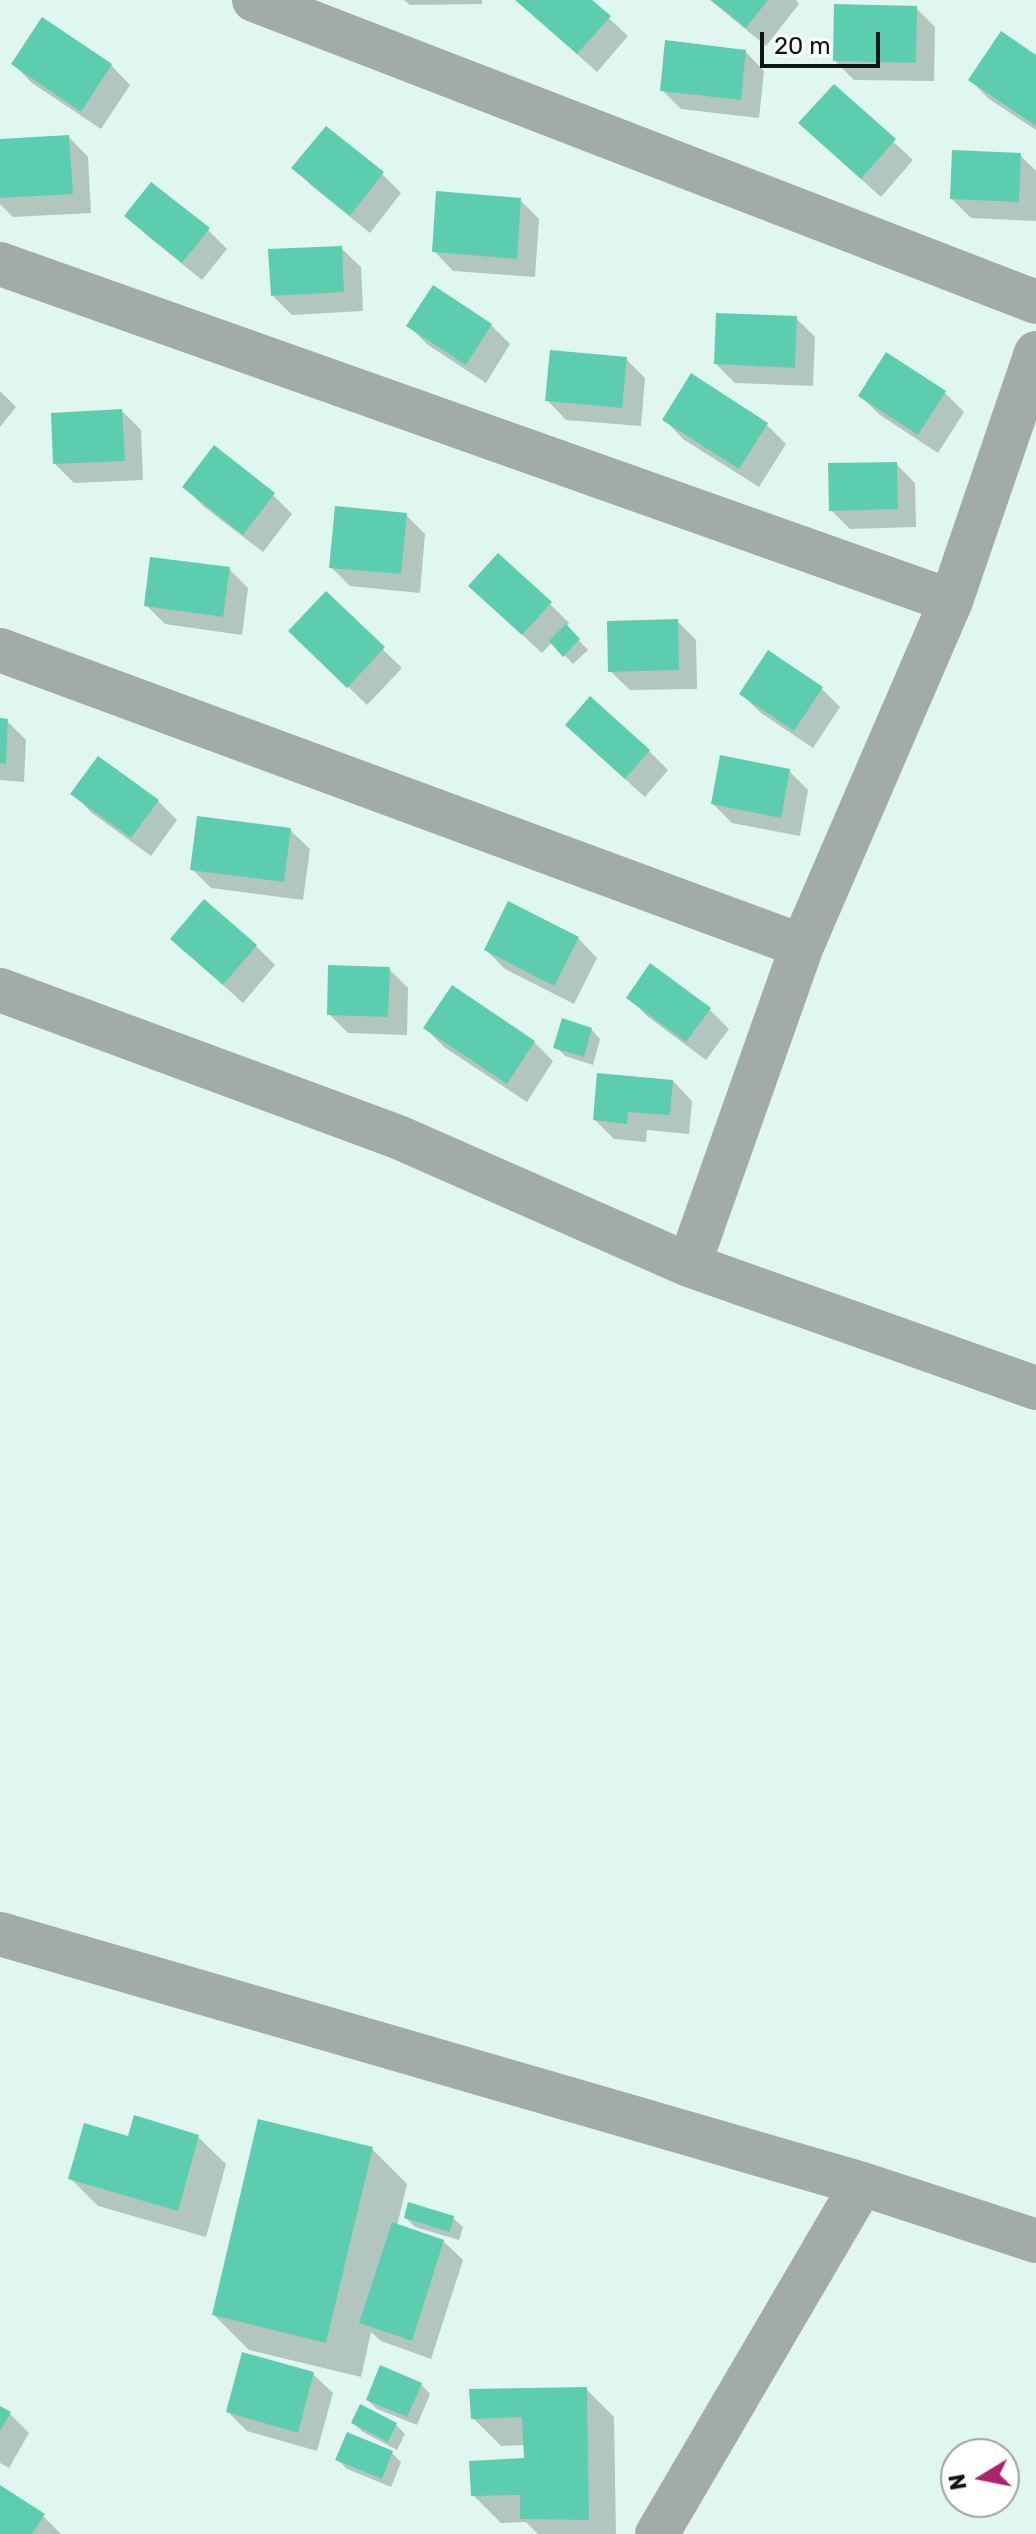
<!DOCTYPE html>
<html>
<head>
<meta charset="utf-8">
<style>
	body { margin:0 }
	#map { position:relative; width:1036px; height:2534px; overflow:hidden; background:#e0f7ef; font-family:Rubik,sans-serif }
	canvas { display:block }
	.north { position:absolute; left:940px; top:2438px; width:80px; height:80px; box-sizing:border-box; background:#fff; border:2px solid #9fa2a1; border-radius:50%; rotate:260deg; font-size:22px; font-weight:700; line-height:32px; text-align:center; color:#0f1714 }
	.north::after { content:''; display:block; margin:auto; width:28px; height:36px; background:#ac256a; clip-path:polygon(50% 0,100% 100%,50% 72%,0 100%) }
	.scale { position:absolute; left:760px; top:32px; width:120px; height:36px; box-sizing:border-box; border:4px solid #0f1714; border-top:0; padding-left:10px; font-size:24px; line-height:28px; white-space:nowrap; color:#0f1714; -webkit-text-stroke:6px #fff; paint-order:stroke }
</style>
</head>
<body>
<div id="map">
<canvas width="1036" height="2534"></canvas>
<div class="north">N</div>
<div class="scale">20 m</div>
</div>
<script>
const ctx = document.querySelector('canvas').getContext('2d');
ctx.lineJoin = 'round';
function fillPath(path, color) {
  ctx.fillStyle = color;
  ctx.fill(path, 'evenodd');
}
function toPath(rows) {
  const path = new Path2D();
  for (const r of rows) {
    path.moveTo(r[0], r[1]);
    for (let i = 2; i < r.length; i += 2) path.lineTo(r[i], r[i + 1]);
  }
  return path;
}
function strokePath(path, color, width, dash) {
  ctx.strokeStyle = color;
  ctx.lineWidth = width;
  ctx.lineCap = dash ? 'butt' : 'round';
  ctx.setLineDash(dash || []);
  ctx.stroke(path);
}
fillPath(toPath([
	[404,0,482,0,482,4,410,5],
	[521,0,589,0,628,36,597,72,539,20],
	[710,0,796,0,799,4,766,46],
	[916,8,935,27,934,81,854,80,835,61],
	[43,20,111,65,130,85,101,129,32,83,13,64],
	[745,51,764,71,759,118,681,109,662,90],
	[1036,57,1036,130,989,99,970,80],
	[834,87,913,160,881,197,820,142],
	[69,137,88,157,91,213,13,217,0,204,0,141],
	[1020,155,1036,171,1036,221,971,218,952,199],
	[294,168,382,174,401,193,370,233,313,187],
	[520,200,539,219,535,277,453,271,434,251],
	[126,215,208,230,227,249,202,280,145,234],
	[341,248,361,267,363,311,292,315,273,296],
	[796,318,815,337,813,386,735,383,716,364],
	[491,325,510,344,486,383,428,345,409,326],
	[626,359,645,378,641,426,566,420,547,400],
	[0,391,16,407,0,427],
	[945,393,964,412,938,453,880,415,860,396],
	[122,411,141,430,143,480,74,483,55,464],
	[664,419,767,425,786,444,759,487,683,439],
	[896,464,915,483,916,527,850,529,831,510],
	[184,486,273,495,292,514,263,552,203,506],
	[406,515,425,534,420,593,350,586,331,567],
	[229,569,248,588,242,635,165,624,146,605],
	[326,594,402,668,367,705,291,631],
	[550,604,569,623,566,627,588,650,573,664,552,642,542,653,490,605],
	[677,621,696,640,697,689,630,690,610,671],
	[821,688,840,707,813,748,761,713,741,694],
	[0,720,7,721,26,740,24,782,0,780],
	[586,744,649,751,668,770,645,797],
	[789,771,808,790,800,836,732,823,713,804],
	[73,794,158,801,177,820,151,856,92,813],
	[290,830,310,849,303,900,211,888,192,869],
	[578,938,597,958,574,1004,505,969,486,950],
	[172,939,256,946,275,965,243,1003],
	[651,966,710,1010,729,1029,706,1060,647,1016,628,997],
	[389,969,408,988,407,1035,348,1033,329,1014],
	[425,1028,534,1042,553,1061,527,1102,444,1047],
	[591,1029,600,1039,593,1065,565,1056,556,1047],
	[673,1081,692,1101,689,1134,647,1130,646,1142,614,1139,595,1120],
	[198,2137,226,2164,206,2237,98,2206,70,2178,129,2139],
	[372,2149,407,2184,397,2226,443,2241,463,2260,431,2359,381,2341,371,2332,361,2377,249,2350,214,2315],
	[406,2218,453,2218,463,2227,459,2240,415,2227],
	[313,2374,333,2393,317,2451,247,2431,228,2412],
	[421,2384,430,2394,417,2425,377,2409,368,2400],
	[586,2389,614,2417,616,2534,538,2534,526,2522,501,2523,473,2495,526,2459,525,2445,501,2446,473,2418],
	[0,2408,10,2414,29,2433,9,2468,0,2463],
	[353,2423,396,2425,405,2434,397,2450,363,2432],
	[392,2453,401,2462,391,2487,347,2469,338,2460],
	[0,2487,43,2516,61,2534,0,2534]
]), '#0003');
fillPath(toPath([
	[515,0,592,0,611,16,577,54],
	[711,0,768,0,746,28],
	[834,4,917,6,916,63,833,61],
	[42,17,112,64,81,112,11,64],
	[1001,31,1036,55,1036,126,968,80],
	[665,40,746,50,741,100,660,91],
	[834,84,896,139,861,179,798,123],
	[326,126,384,172,350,216,291,168],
	[69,135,73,194,0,198,0,139],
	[952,150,1021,153,1019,202,950,199],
	[151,182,210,228,182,263,124,216],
	[436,191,521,198,517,259,432,252],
	[342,246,344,292,271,296,268,249],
	[433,285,492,324,466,365,406,326],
	[716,313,797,316,795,368,714,364],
	[550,350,627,357,622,408,545,401],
	[886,352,946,391,918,435,858,396],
	[691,373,768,423,739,469,662,420],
	[122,409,125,461,53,464,51,413],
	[214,445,275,493,243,535,182,487],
	[897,462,898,509,829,511,828,463],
	[335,506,407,513,401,574,329,568],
	[498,553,552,602,522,635,468,586],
	[150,557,230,567,223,617,144,606],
	[326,591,385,647,347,688,288,631],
	[678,619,679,670,608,672,607,621],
	[566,624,580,639,563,657,549,641],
	[768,650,823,687,794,731,739,694],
	[590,696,650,750,625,779,565,725],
	[0,718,8,719,6,764,0,763],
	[720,755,790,769,781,818,711,804],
	[98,756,159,800,131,838,70,794],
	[197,816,291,828,284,882,190,870],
	[204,899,257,945,223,985,170,939],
	[508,901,579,937,554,986,484,950],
	[650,963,711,1008,686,1042,626,998],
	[328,965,390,967,388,1017,327,1015],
	[452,985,535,1041,507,1084,423,1028],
	[562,1018,592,1028,584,1057,553,1048],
	[597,1073,673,1080,670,1115,628,1112,627,1124,593,1120],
	[134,2115,199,2135,178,2211,68,2179,84,2123,128,2136],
	[258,2119,373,2147,326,2343,212,2315],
	[408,2202,454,2216,450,2232,404,2218],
	[392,2222,444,2240,412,2341,359,2323],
	[242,2352,314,2372,298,2433,226,2412],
	[380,2365,422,2383,407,2417,366,2400],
	[587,2387,589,2520,520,2519,520,2495,471,2496,469,2461,524,2458,522,2417,471,2419,469,2389],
	[360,2404,397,2423,388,2442,351,2423],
	[0,2406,11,2412,0,2431],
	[347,2432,393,2451,382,2479,335,2460],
	[0,2485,45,2514,32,2534,0,2534]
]), '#5dcdb0');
strokePath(toPath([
	[254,0,1036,302],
	[0,264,951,601],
	[0,650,802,946],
	[0,990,398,1137,689,1265,1036,1388],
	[689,1265,802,946,951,601,1036,353],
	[0,1934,862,2184,1036,2241],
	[657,2534,862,2184]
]), '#a2aba8', 44);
</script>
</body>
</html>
